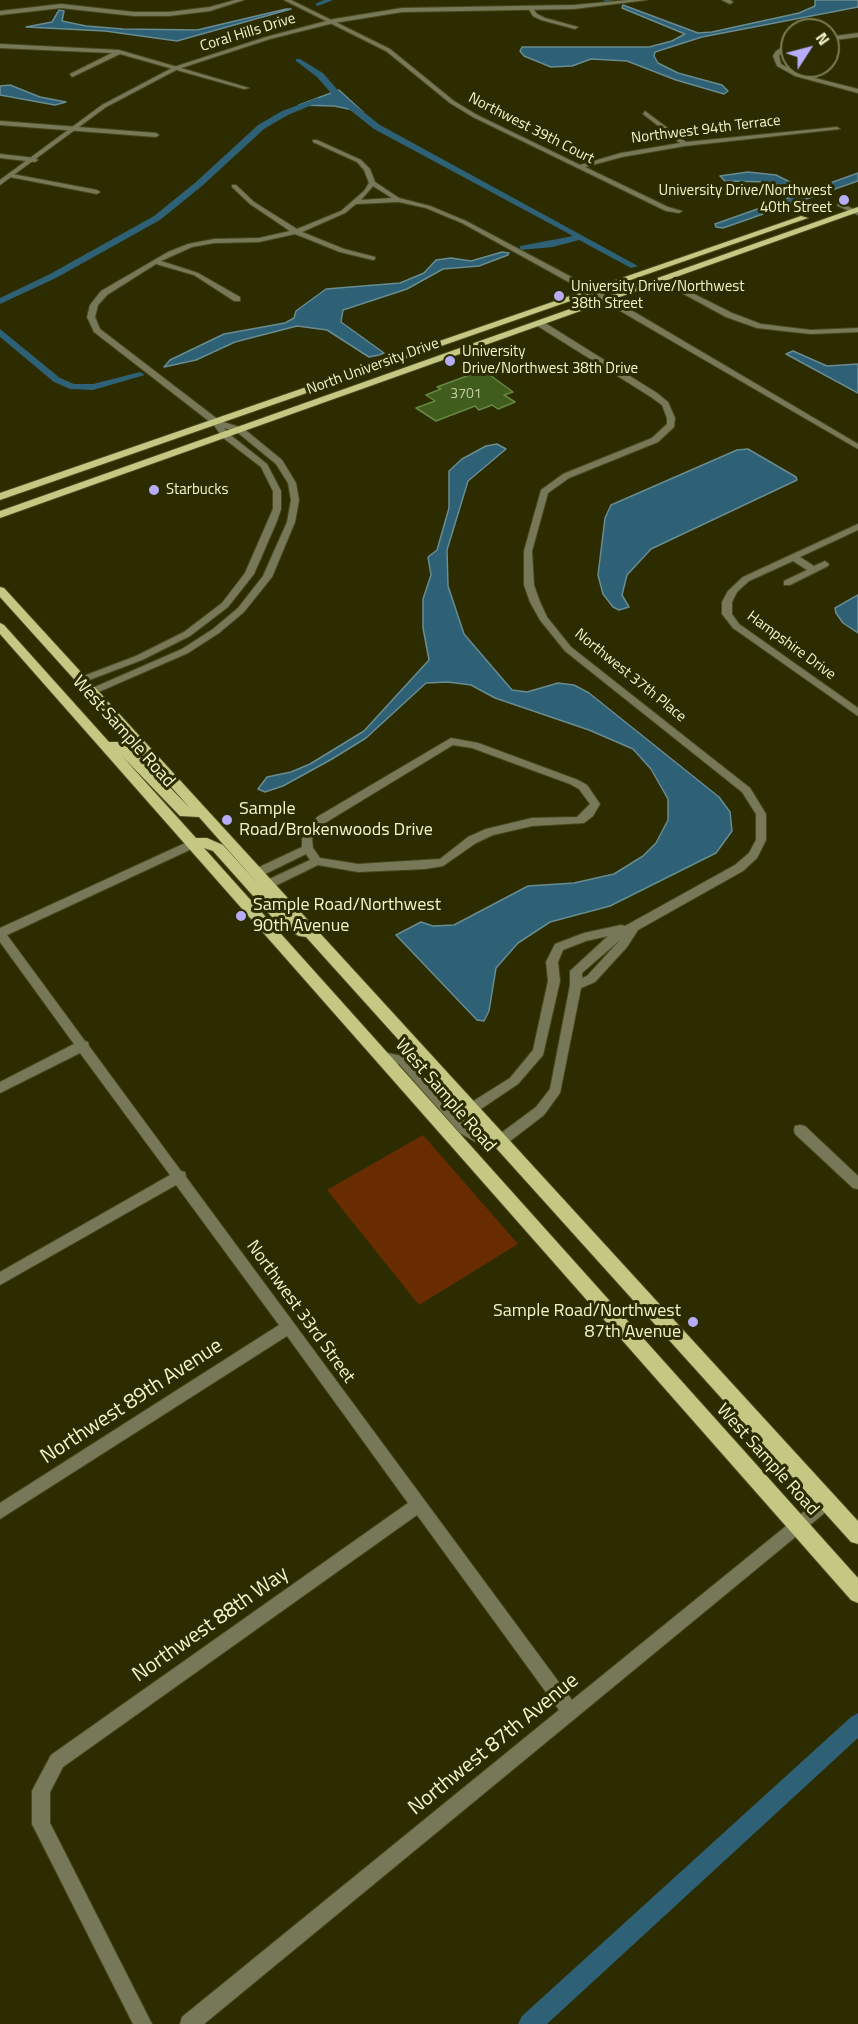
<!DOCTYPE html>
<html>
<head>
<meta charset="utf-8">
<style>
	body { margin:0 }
	#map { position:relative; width:858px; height:2024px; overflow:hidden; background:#2c2c00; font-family:"Titillium Web",sans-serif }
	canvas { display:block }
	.north { position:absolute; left:780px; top:18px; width:60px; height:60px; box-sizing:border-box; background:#2c2c00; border:2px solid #7b7c52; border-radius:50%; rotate:54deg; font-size:16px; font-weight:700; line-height:24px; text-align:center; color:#f2f4cc }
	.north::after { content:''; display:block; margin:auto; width:21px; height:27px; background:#b6acf8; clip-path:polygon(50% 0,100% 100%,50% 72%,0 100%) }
</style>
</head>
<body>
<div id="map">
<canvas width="858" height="2024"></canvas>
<div class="north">N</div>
</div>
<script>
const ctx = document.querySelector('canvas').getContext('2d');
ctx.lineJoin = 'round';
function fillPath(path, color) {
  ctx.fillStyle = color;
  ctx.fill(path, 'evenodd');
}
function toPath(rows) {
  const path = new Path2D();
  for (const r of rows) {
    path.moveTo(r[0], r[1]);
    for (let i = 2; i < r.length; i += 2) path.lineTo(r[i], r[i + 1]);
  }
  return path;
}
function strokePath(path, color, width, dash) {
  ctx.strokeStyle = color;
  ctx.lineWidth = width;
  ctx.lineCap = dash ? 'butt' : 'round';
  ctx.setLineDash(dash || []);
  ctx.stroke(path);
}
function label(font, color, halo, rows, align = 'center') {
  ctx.font = font + ' "Titillium Web",sans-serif';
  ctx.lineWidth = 6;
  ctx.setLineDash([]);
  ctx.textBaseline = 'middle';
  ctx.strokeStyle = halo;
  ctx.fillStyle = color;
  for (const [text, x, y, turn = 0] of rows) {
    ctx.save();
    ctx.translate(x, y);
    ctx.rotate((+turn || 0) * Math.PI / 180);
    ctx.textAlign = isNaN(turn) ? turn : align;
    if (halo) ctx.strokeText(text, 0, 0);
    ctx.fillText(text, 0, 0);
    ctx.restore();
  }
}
fillPath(toPath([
	[423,1135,518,1244,419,1305,327,1190]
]), '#682c00');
const water = toPath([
	[815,0,858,0,858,7,702,37,655,52,654,56,658,63,678,73,722,85,728,91,724,94,676,80,627,61,591,59,572,66,551,67,524,56,520,51,522,47,649,47,672,41,685,34,622,8,623,5,698,33,712,32,799,13,815,6,815,0],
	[286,9,291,9,177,41,105,31,26,27,52,22,59,10,64,11,62,21,86,26,123,29,197,30,286,9],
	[10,85,40,97,66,102,55,105,0,95,0,86,10,85],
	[339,90,363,112,334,106,299,105,339,90],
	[748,172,776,175,808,191,858,173,858,181,723,228,716,227,715,224,797,195,772,182,725,181,720,176,748,172],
	[502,252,509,253,508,255,479,266,443,269,407,289,343,310,341,322,384,353,379,355,369,357,327,330,297,326,235,342,196,360,164,367,170,360,224,334,285,323,294,318,296,311,326,289,400,283,424,273,436,260,451,258,471,261,502,252],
	[793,351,827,366,858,364,858,393,786,354,793,351],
	[497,444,506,449,468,481,447,550,448,586,464,634,512,690,527,692,558,683,574,685,589,693,719,797,730,812,732,831,716,853,610,906,550,922,518,943,496,968,489,1011,484,1021,477,1020,396,935,421,922,433,926,454,925,528,886,574,883,614,874,643,856,656,843,668,820,668,799,651,769,633,749,589,730,495,698,471,685,448,682,426,683,366,738,332,759,283,786,265,792,258,789,267,777,291,772,310,764,364,731,429,660,423,628,423,599,431,575,428,557,437,550,449,508,449,471,462,459,486,446,497,444],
	[748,449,796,477,797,480,651,549,627,575,622,595,629,607,619,610,613,607,603,594,598,575,605,518,611,505,737,450,748,449],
	[858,595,858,633,843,623,836,613,835,608,858,595]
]);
fillPath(water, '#2e6076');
strokePath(water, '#698c90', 1.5);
fillPath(toPath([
	[324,0,333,0,318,6,315,4,324,0],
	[603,0,612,0,612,1,609,3,603,0],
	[296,59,300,59,323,73,342,95,380,125,638,266,631,268,579,240,553,247,520,250,520,246,573,236,374,129,336,99,317,77,296,61,296,59],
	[317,98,324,100,288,115,264,129,202,186,160,220,56,278,0,304,0,298,50,274,154,216,196,182,258,125,282,111,317,98],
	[0,329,60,378,74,384,93,384,140,372,145,375,93,390,70,389,54,382,0,337,0,329],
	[858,1713,858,1738,547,2024,518,2024,522,2016,851,1717,858,1713]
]), '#2e6076');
const building = toPath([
	[483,370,513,392,504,395,515,402,498,409,492,405,479,410,475,406,436,421,416,408,435,401,426,395,441,389,437,387,483,370]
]);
fillPath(building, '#415d1d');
strokePath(building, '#678841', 1.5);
const minor = toPath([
	[235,0,244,0,210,11,169,16,134,16,61,8,0,15,0,11,61,4,134,12,169,12,210,7,235,0],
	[284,0,291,0,390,49,454,101,477,115,580,165,621,153,680,143,643,114,645,111,686,142,837,127,840,129,685,146,622,157,585,167,668,207,682,211,679,213,666,211,473,117,450,103,386,51,284,0],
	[722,0,730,0,733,2,730,4,722,0],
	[531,6,537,14,545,18,578,27,575,29,541,20,533,16,528,8,531,6],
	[858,33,858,37,828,41,828,37,858,33],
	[792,42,792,46,781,52,779,56,781,64,799,74,858,89,858,93,795,76,777,66,773,56,776,51,792,42],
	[0,44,119,50,249,88,244,89,120,54,72,77,70,74,112,53,0,48,0,44],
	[0,121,156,133,159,135,156,137,0,125,0,121],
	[313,140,317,140,361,160,370,169,375,182,399,198,430,206,466,221,609,297,858,444,858,449,603,301,462,223,426,208,399,202,356,204,345,213,302,232,344,249,375,257,375,259,373,260,340,252,295,234,259,242,214,243,192,247,161,261,198,273,240,297,240,301,234,301,194,275,156,264,107,295,98,305,95,317,100,329,220,421,243,428,282,460,296,483,299,500,295,522,272,577,244,612,219,633,188,653,94,694,88,694,88,690,182,649,213,629,238,608,263,576,287,522,291,500,288,483,276,464,237,432,224,428,228,433,267,464,281,491,281,509,277,521,254,574,228,607,190,636,142,660,84,682,78,682,78,678,136,656,184,632,222,603,245,573,273,509,273,491,261,467,222,437,214,425,94,332,87,317,90,305,101,291,168,252,188,244,214,239,259,238,290,231,250,204,232,187,232,185,236,185,254,202,297,229,341,211,364,191,369,183,364,170,357,162,313,142,313,140],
	[373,186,392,198,361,200,373,186],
	[0,154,35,158,38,160,35,162,0,158,0,154],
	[12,174,97,190,100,192,97,194,10,177,10,175,12,174],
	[662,278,732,313,761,324,811,330,858,328,858,332,811,334,757,328,726,317,660,281,660,279,662,278],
	[536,321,542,321,657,393,668,402,675,418,674,427,658,442,569,478,548,493,532,551,534,585,540,602,547,617,571,647,750,788,766,814,766,840,757,858,743,871,638,930,627,947,595,982,581,988,560,1093,544,1115,505,1145,482,1146,460,1133,399,1064,379,1060,377,1057,379,1054,383,1052,407,1057,470,1125,484,1136,497,1136,536,1107,550,1089,570,985,570,971,608,936,586,941,563,950,558,962,560,981,543,1055,518,1084,475,1113,467,1113,465,1109,467,1105,510,1078,533,1050,548,981,546,962,555,944,584,933,621,925,625,926,735,865,749,853,756,840,756,814,742,792,565,651,540,620,530,602,524,585,524,551,541,490,563,474,652,438,667,424,667,418,662,405,651,397,536,325,536,321],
	[620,940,587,976,582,978,582,973,620,940],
	[858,524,858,530,800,557,814,566,825,561,829,564,828,566,790,585,784,585,784,581,807,570,793,561,749,581,737,592,732,602,732,614,739,624,858,708,858,716,733,628,722,614,722,602,728,591,743,577,858,524],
	[451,738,478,743,578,780,587,785,600,804,593,816,584,823,532,826,493,835,476,843,443,866,425,869,358,872,318,865,271,888,263,888,261,885,263,882,310,860,306,854,261,876,253,876,251,873,253,870,302,847,302,839,317,817,451,738],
	[453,745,472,748,570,784,579,789,590,804,577,817,532,818,486,829,468,837,440,859,358,864,320,858,313,848,312,839,325,823,453,745],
	[194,839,199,843,198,846,7,935,85,1041,88,1042,89,1046,181,1171,185,1172,186,1177,572,1700,823,1496,828,1494,833,1496,836,1501,833,1506,204,2024,180,2024,182,2017,559,1710,417,1515,63,1767,50,1792,50,1823,152,2024,133,2024,32,1824,32,1791,35,1785,51,1755,408,1503,287,1336,0,1519,0,1503,279,1325,176,1185,0,1285,0,1272,170,1175,80,1053,0,1093,0,1082,74,1044,0,942,0,928,194,839],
	[800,1125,805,1126,858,1176,858,1189,853,1188,795,1134,794,1130,795,1126,800,1125]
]);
const tertiary = toPath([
	[628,0,647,0,574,9,402,12,334,23,270,39,178,69,106,107,0,185,0,180,102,105,174,67,266,37,334,19,402,8,574,5,628,0],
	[840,203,858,211,858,215,838,206,837,205,840,203]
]);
const primary = toPath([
	[858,207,858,212,0,518,0,511,858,207],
	[801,216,808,218,0,500,0,493,801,216],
	[0,587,4,588,858,1521,858,1544,851,1542,306,937,299,936,279,925,213,851,204,848,858,1578,858,1603,851,1600,0,634,0,623,4,625,109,742,118,742,135,752,191,809,0,597,0,587],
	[122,756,180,816,199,817,260,886,223,845,207,838,196,838,122,756]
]);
strokePath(minor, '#48481d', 2);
strokePath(tertiary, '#48481d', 2);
strokePath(primary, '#48481d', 2);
fillPath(minor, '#777858');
fillPath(tertiary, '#777858');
fillPath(primary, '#c5c883');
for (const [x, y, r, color] of [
	[844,200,6,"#b6acf8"],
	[559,296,6,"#b6acf8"],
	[450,361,6,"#b6acf8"],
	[154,490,6,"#b6acf8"],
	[227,820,6,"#b6acf8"],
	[241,916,6,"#b6acf8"],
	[693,1322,6,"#b6acf8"]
]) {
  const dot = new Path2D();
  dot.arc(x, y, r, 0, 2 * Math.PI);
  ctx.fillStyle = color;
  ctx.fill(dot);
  strokePath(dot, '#2c2c00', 2);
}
label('14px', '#c6cea0', null, [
	["3701",466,395]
]);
label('15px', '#f2f4cc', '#2c2c00', [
	["Coral Hills Drive",248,33,-17],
	["Northwest 39th Court",531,129,27],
	["Northwest 94th Terrace",706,130,-7],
	["North University Drive",373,367,-20],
	["Hampshire Drive",791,646,36],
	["Northwest 37th Place",630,676,39]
]);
label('15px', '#f2f4cc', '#2c2c00', [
	["University Drive/Northwest",832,191,"right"],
	["40th Street",832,208,"right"],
	["University Drive/Northwest",571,287],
	["38th Street",571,304],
	["University",462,352],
	["Drive/Northwest 38th Drive",462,369],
	["Starbucks",166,490]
], 'left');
label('18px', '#f2f4cc', '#2c2c00', [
	["West Sample Road",123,732,48],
	["West Sample Road",445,1096,49],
	["Northwest 33rd Street",300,1312,54],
	["West Sample Road",767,1460,48]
]);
label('18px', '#f2f4cc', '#2c2c00', [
	["Sample",239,810],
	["Road/Brokenwoods Drive",239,831],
	["Sample Road/Northwest",253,906],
	["90th Avenue",253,927],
	["Sample Road/Northwest",681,1312,"right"],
	["87th Avenue",681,1333,"right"]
], 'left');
label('21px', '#f2f4cc', '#2c2c00', [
	["Northwest 89th Avenue",132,1402,-33],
	["Northwest 88th Way",211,1625,-35],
	["Northwest 87th Avenue",494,1745,-39]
]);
</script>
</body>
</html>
